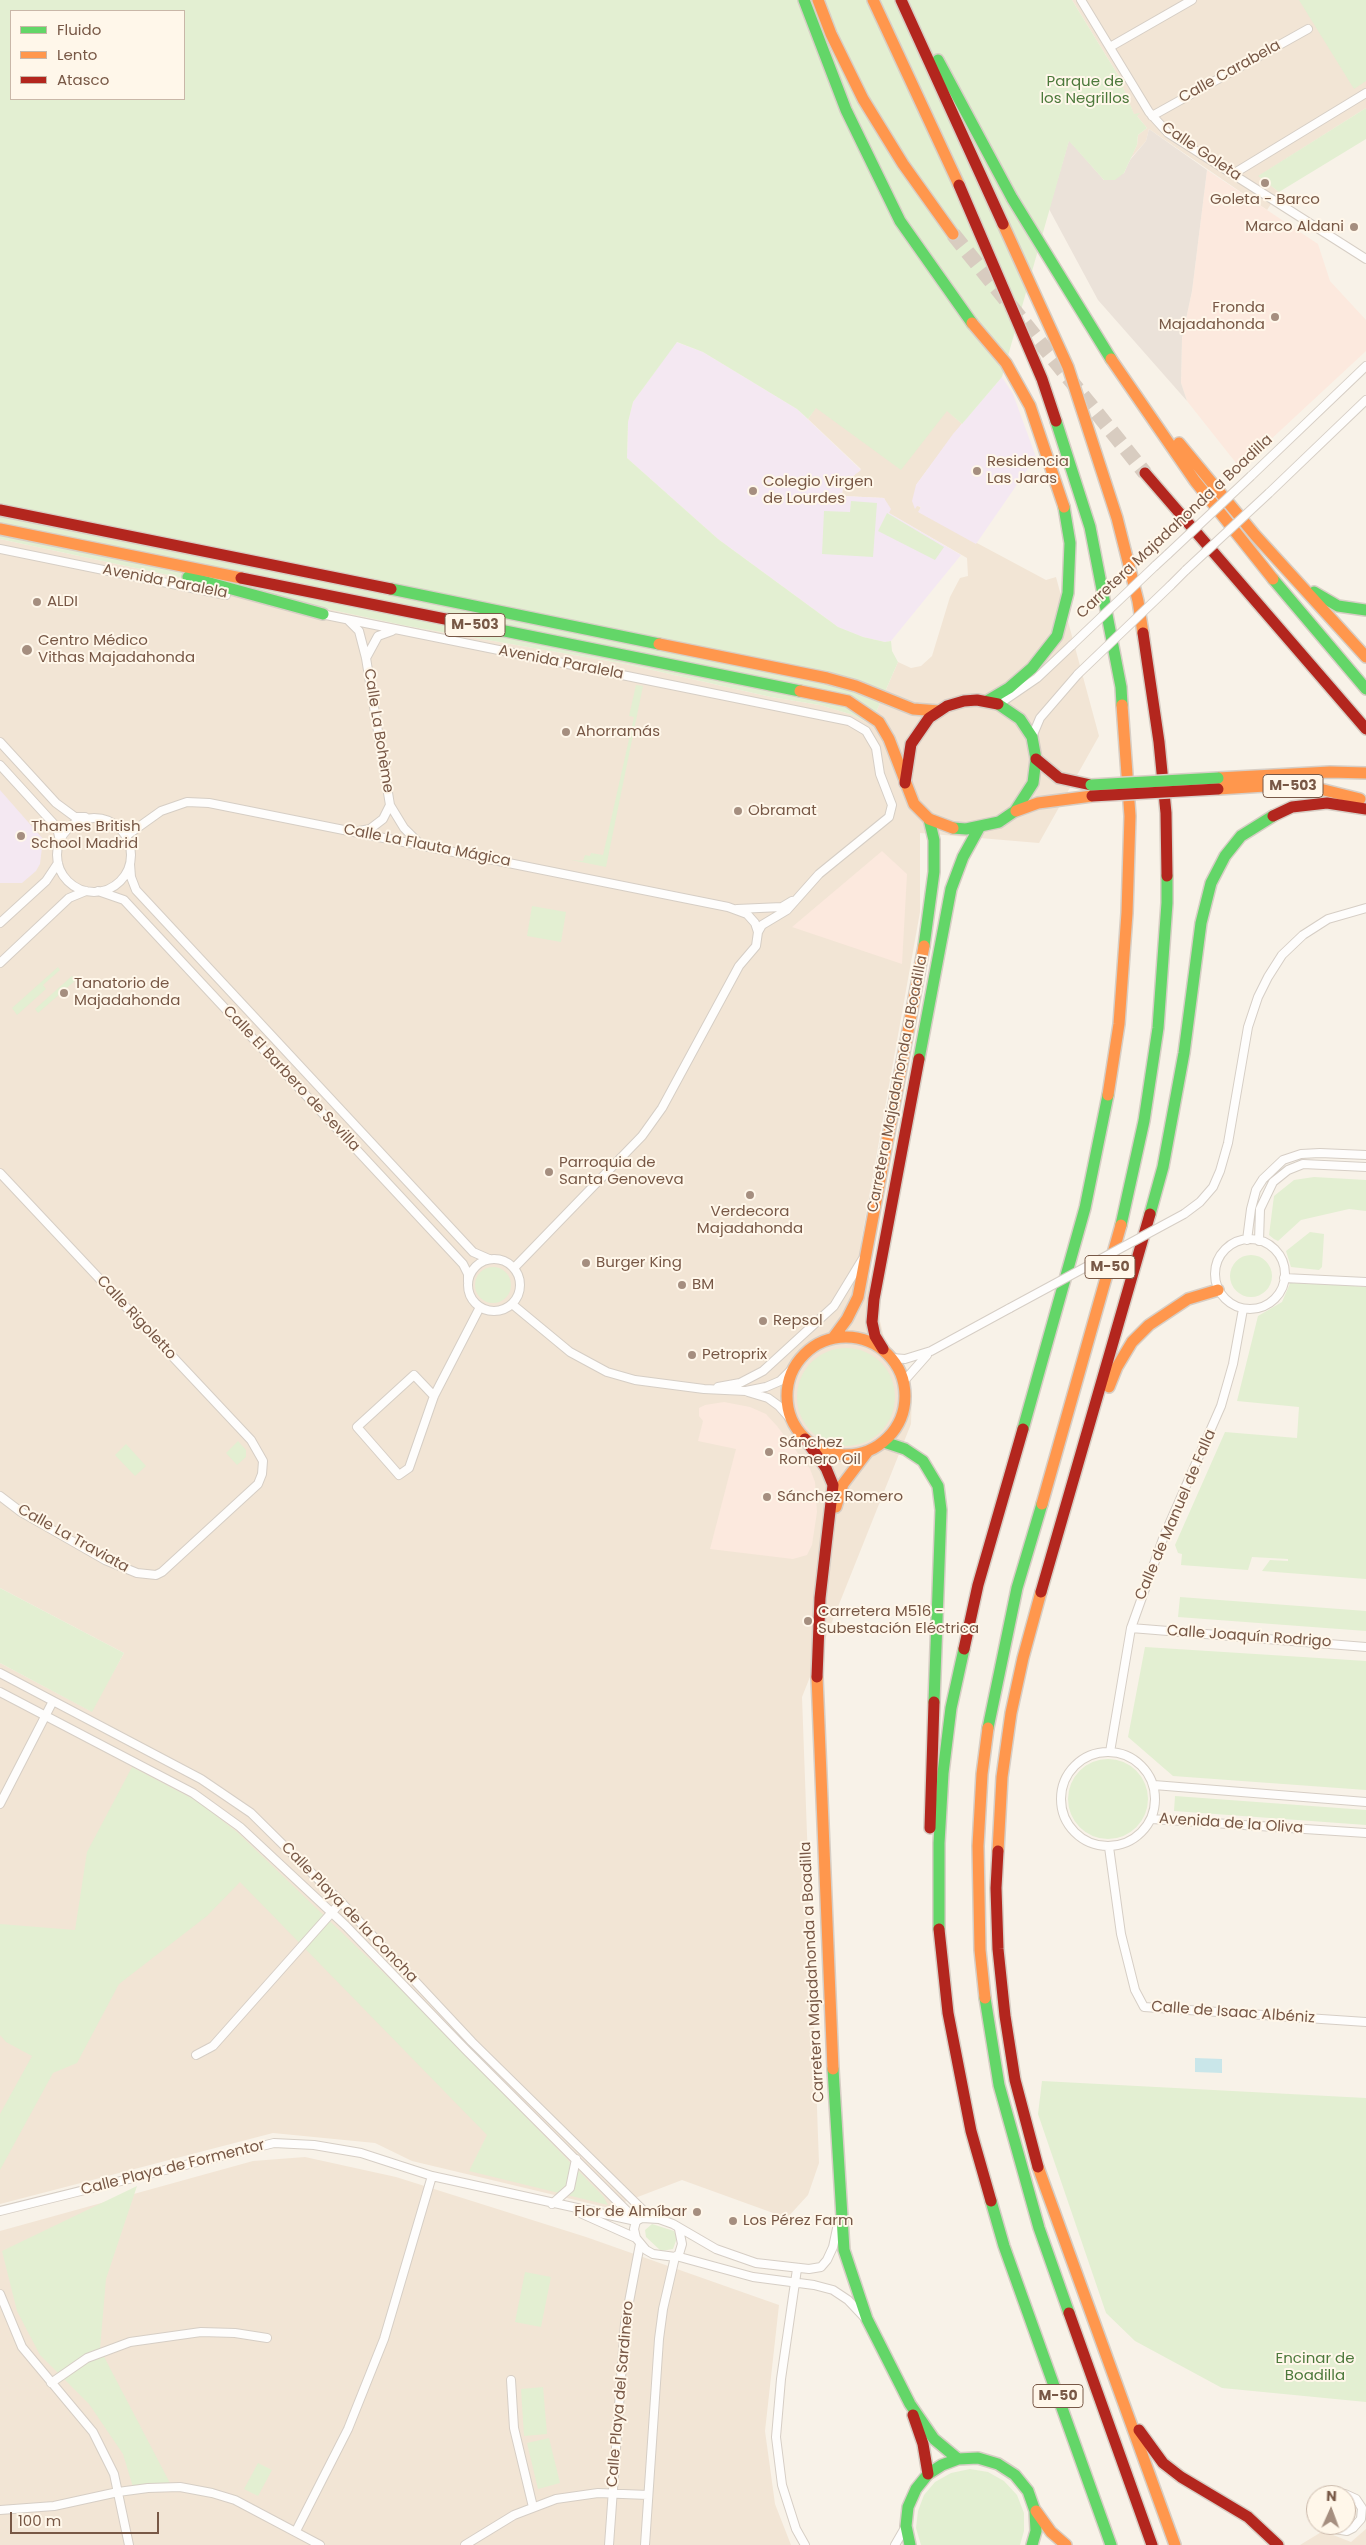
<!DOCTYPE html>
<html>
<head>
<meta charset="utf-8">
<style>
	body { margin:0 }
	#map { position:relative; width:1366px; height:2545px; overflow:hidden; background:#f8f2e8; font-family:Poppins,sans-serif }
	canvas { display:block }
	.legend { position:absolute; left:10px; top:10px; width:175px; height:90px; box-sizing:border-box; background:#fff7ea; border:1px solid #c9b7a8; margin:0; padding:6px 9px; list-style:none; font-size:15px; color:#785846 }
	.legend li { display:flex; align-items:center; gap:10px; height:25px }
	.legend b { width:25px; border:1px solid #c9b7a8 }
	.north { position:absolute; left:1306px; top:2485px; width:50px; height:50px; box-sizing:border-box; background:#fff7ea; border:1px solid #c9b7a8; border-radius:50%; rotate:2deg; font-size:14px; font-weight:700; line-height:20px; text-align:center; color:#785846 }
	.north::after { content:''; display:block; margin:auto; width:18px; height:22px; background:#a58e7f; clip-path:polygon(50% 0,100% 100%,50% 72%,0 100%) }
	.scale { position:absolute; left:10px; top:2512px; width:149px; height:22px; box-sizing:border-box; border:2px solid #785846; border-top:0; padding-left:6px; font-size:15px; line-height:18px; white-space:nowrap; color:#785846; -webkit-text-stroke:4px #fff7ea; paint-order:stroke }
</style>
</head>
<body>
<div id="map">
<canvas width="1366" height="2545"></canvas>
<ul class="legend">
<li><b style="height:6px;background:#63d668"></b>Fluido</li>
<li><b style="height:6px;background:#ff974d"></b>Lento</li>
<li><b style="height:6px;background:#b3261e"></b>Atasco</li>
</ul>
<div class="north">N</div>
<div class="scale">100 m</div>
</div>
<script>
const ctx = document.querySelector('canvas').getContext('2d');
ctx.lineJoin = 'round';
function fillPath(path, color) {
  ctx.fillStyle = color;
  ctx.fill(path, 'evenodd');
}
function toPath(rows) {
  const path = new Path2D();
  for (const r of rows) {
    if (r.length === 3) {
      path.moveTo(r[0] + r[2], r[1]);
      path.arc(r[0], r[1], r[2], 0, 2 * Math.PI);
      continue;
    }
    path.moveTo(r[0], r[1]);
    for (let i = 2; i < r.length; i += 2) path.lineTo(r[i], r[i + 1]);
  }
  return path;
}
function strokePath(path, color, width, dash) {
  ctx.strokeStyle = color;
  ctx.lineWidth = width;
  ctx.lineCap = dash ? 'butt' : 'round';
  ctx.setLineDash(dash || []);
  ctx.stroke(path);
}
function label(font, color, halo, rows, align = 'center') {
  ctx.font = font + ' Poppins,sans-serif';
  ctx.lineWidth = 4;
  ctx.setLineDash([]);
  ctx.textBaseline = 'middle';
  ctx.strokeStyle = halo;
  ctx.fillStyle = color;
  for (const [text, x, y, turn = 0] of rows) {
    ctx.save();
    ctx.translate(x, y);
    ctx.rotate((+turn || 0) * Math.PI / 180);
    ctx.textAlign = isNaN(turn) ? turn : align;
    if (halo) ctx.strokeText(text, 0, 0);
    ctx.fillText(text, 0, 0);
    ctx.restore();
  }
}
fillPath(toPath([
	[1072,0,1366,0,1366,108,1259,176,1279,192,1267,210,1149,129,1146,141,1130,159,1137,145,1138,135,1147,128,1136,115,1138,114,1134,115,1118,75],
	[816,407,947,410,962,424,916,485,917,505,921,508,919,512,1046,580,1056,577,1099,736,1039,843,920,833,920,912,861,1242,885,1342,912,1393,911,1424,802,1697,819,2163,808,2195,787,2218,682,2180,609,2208,412,2161,375,2143,273,2133,0,2204,0,1663,91,1711,124,1653,0,1588,0,539,407,626,626,664,771,697,820,705,853,715,871,724,898,662,911,668,921,666,932,656,950,597,960,578,968,576,967,558,889,513,884,498,842,496,843,484,861,469,808,419],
	[305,2157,396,2177,586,2237,779,2305,765,2431,775,2504,791,2545,0,2545,0,2231,253,2161],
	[1366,2529,1366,2545,1300,2545,1323,2531,1351,2542]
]), '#f2e5d5');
fillPath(toPath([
	[1207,170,1318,244,1330,281,1366,320,1366,351,1240,468,1187,401,1181,383,1182,338,1192,291],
	[882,851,907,874,902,964,792,927],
	[724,1402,750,1407,766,1414,777,1426,810,1469,815,1482,817,1512,812,1545,807,1555,793,1559,710,1549,736,1449,698,1441,703,1421,699,1416,699,1408,705,1405]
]), '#fce9de');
fillPath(toPath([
	[1149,129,1207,170,1192,291,1182,338,1181,383,1187,401,1098,300,1049,209,1069,140,1104,180,1124,173,1130,160,1146,141]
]), '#ebe2d9');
fillPath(toPath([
	[676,342,703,352,797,409,861,470,843,484,842,496,884,498,891,509,889,513,961,555,891,641,885,642,863,637,838,627,718,539,627,458,628,422,633,402],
	[1002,377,1013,394,1036,457,976,544,918,512,921,507,917,506,915,509,912,501,916,485,953,434],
	[0,790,43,839,40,864,36,871,22,883,0,883]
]), '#f4e8f2');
fillPath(toPath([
	[0,0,1072,0,1118,75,1134,114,1140,113,1137,116,1147,128,1138,135,1137,145,1124,173,1115,180,1104,180,1069,141,1002,377,962,424,947,411,901,470,816,408,808,419,797,409,703,352,677,342,633,402,628,422,627,458,718,539,838,627,863,637,885,642,891,641,892,651,898,662,871,724,853,715,820,705,771,697,626,664,407,626,0,539],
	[11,11,184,11,184,99,11,99],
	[1299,0,1366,0,1366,81,1354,89],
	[1366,108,1366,139,1279,192,1258,176],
	[851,501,877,503,873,557,822,554,824,511,850,512],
	[887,513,944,547,935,560,878,531],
	[636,685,643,686,606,867,571,860,583,861,585,855,590,856,591,853,603,855,634,717,629,716],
	[532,906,566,912,561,942,527,936],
	[58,967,60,970,43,985,46,989,17,1015,12,1008],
	[72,976,76,980,38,1013,35,1009],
	[1314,1177,1366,1180,1366,1211,1349,1209,1301,1220,1278,1241,1274,1239,1269,1235,1274,1196,1294,1180],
	[1310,1232,1324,1234,1322,1267,1319,1270,1291,1267,1286,1251],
	[1251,1276,21],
	[493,1285,18],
	[1291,1281,1366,1287,1366,1579,1262,1571,1270,1560,1288,1561,1288,1559,1252,1557,1248,1570,1181,1565,1182,1554,1178,1553,1175,1545,1225,1432,1297,1438,1299,1407,1237,1401,1258,1316,1282,1302],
	[846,1397,49],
	[238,1441,246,1450,246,1457,237,1465,226,1453],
	[126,1444,146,1466,135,1476,115,1455],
	[0,1588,124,1653,92,1712,0,1663],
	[1180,1597,1366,1611,1366,1631,1178,1617],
	[1145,1647,1366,1661,1366,1790,1173,1776,1128,1737],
	[1108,1799,40],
	[132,1767,197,1801,237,1832,413,2001,603,2196,608,2205,469,2171,487,2135,240,1882,207,1916,119,1984,77,2063,53,2073,0,2170,0,2114,32,2056,6,2042,0,2035,0,1924,75,1930,87,1852],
	[1175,1796,1366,1810,1366,1825,1174,1811],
	[1042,2081,1366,2098,1366,2402,1222,2388,1135,2341,1106,2313,1038,2114],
	[137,2186,106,2279,100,2349,171,2485,133,2487,123,2454,89,2404,40,2355,17,2311,2,2251],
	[652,2224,674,2231,677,2238,673,2249,661,2251,646,2237,645,2230],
	[525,2272,551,2277,541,2327,515,2322],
	[543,2387,547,2434,524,2436,521,2389],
	[549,2438,560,2483,538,2489,527,2443],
	[258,2463,272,2470,258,2496,244,2489],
	[970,2469,988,2472,1004,2481,1017,2495,1024,2513,1024,2531,1020,2545,921,2545,916,2528,918,2511,924,2495,935,2482,951,2473]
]), '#e3efd2');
fillPath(toPath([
	[1195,2058,1222,2059,1222,2073,1195,2072]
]), '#c9e6e9');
strokePath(toPath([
	[953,234,1145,473]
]), '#d8ccc0', 15, [15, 8]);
const street = toPath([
	[1081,0,1149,112,1168,133,1366,259],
	[1110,47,1192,0],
	[1152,116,1308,29],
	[1233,174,1366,93],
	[1251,476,1366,366],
	[1269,493,1366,400],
	[0,549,226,595],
	[1155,566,1168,554],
	[1170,586,1186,570],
	[321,614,849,721,866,731,876,748,880,774,892,805,889,817,819,874,787,910,762,925,758,932],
	[348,620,359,631,366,658,390,805,404,828,421,845],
	[366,658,378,636,392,631],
	[999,704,1037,678,1072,645],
	[1032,737,1040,718,1078,674],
	[0,742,56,803,75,817,85,817],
	[0,765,53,823,58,832,60,841],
	[94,855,37],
	[359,831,370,829,383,819,390,805],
	[126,836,161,811,187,802,209,803,728,907,747,914,755,923,758,932,756,946,739,966,662,1108,642,1136,514,1268],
	[130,864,131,877,136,890,473,1252,489,1259],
	[98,891,124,900,463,1264,468,1274,468,1282],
	[737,909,782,907,792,901],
	[0,923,46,881,58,863],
	[0,963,69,898,86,891],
	[0,1173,251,1440,263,1461,262,1474,258,1484,162,1572,156,1575,137,1573,105,1560,21,1512,0,1496],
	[1184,1214,1200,1202,1213,1187,1220,1171,1228,1143,1248,1027,1258,997,1268,977,1282,955,1303,935,1328,919,1366,908],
	[1250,1274,35],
	[1247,1240,1251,1209,1256,1190,1263,1179,1283,1160,1301,1154,1320,1153,1366,1155],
	[1259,1241,1260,1209,1273,1182,1288,1170,1303,1164,1366,1167],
	[494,1285,26],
	[1284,1278,1366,1282],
	[512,1304,570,1352,607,1372,635,1380,704,1389,746,1391,766,1387,780,1381,795,1366],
	[892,1358,905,1359,931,1351,1010,1308],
	[904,1381,927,1355],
	[718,1387,740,1383,763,1371,834,1306,862,1260],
	[748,1392,768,1398,779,1406,794,1423],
	[434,1396,414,1375,357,1427,399,1475,409,1468,434,1396,480,1307],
	[1131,1628,1366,1647],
	[0,1673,201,1779,251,1813,341,1902,472,2042,650,2217],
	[0,1692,193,1793,240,1827,346,1926,466,2050,637,2221],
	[1108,1799,47],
	[1110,1752,1131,1628,1164,1536,1221,1406,1233,1364,1243,1309],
	[1154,1785,1366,1802],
	[0,1804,53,1701],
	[1152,1819,1366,1833],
	[1109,1847,1121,1934,1135,1990,1144,2007,1366,2022],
	[196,2055,213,2046,341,1902],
	[552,2204,570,2188,576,2159],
	[0,2211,274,2143,314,2145,361,2153,432,2176,636,2221],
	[578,2212,636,2238],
	[679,2229,682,2244,679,2254,675,2257,653,2254,646,2250,636,2238,634,2229,636,2221,642,2218,659,2219,673,2224,716,2249,756,2263,809,2269,821,2267,827,2260,833,2247,839,2219],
	[676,2256,753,2277,814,2285,833,2290,848,2300,865,2318],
	[797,2269,781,2379,776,2437,782,2485,796,2529,805,2545],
	[0,2294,22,2347,93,2432,114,2474,129,2545],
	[511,2380,514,2428,533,2507],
	[51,2383,87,2358,130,2342,201,2332,235,2333,267,2338],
	[0,2510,54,2506,118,2492,148,2488,180,2487,212,2493,235,2500,320,2545],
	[1331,2525,1335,2529,1347,2531,1353,2528,1361,2519,1362,2508,1356,2499,1345,2494,1339,2495],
	[296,2531,348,2429,384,2339,432,2176],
	[465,2545,514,2515,556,2499,598,2493,648,2495],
	[609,2545,625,2323,640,2244],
	[645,2545,659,2339,663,2309,675,2257],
	[895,2545,906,2526]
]);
const fast = toPath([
	[804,0,846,110,900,221,972,323],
	[938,60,1012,198,1111,359],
	[1056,421,1090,527,1121,687,1122,705],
	[188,577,323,614],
	[1273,579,1366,689],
	[391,589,659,644],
	[1314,592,1338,606,1366,610],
	[495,629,800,691],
	[987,701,1009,688,1032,668,1057,636,1068,593,1070,543,1064,507],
	[953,828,966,829,999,822,1015,811,1033,783,1036,759,1032,737,1020,719,998,704],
	[924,946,934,872,934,840,929,819],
	[919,1059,951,889,963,857,979,828],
	[1150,1214,1163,1167,1184,1053,1201,923,1211,883,1225,856,1241,836,1273,816],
	[1121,1225,1144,1121,1158,1028,1167,903,1167,876],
	[1023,1429,1085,1208,1108,1095],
	[884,1442,905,1449,923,1461,938,1486,941,1510,934,1702],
	[988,1728,1017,1588,1042,1504],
	[939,1929,939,1843,943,1773,951,1708,964,1649],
	[985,1998,999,2085,1039,2228,1069,2313],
	[833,2069,844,2250,867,2319,910,2404,934,2439,958,2459],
	[991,2201,1004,2246,1111,2545],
	[910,2545,906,2526,908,2507,916,2489,928,2474,942,2465,958,2459,978,2458,998,2464,1015,2475,1028,2491,1035,2511,1036,2531,1032,2545]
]);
const slow = toPath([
	[818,0,831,34,863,99,903,164,953,234],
	[873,0,959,185],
	[1003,224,1068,367,1117,518,1138,601,1143,633],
	[972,323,1006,363,1030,406,1064,507],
	[1111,359,1195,481,1273,579],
	[1179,443,1255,535,1366,657],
	[0,529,241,578],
	[659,644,827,678,856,686,913,709,939,711],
	[800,691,848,701,879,722,889,739,914,804,929,819,953,828],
	[1218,778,1330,772,1366,773],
	[1218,789,1265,786,1312,787,1360,799],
	[1016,811,1038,803,1092,796],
	[1108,1095,1119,1024,1127,913,1130,816,1122,705],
	[846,1396,59],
	[833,1338,847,1319,858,1297,924,946],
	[1109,1387,1117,1367,1132,1342,1149,1325,1188,1299,1218,1290],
	[1042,1504,1121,1225],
	[836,1507,843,1484,868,1451],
	[817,1677,833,2069],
	[998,1851,1002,1777,1011,1713,1023,1658,1041,1592],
	[985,1998,980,1950,978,1846,982,1774,988,1728],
	[1038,2167,1175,2545],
	[1036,2511,1051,2532,1066,2545]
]);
const jam = toPath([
	[901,0,1003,224],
	[959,185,1042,379,1056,421],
	[1145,473,1366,729],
	[0,510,391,589],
	[241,578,495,629],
	[1143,633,1159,742,1166,813,1167,876],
	[1036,759,1059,778,1091,785],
	[905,783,911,744,929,718,947,706,964,701,977,700,998,704],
	[1273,816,1292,807,1327,803,1366,809],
	[883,1349,875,1336,872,1322,874,1299,919,1059],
	[805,1439,826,1468,833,1485,820,1598,817,1677],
	[1041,1592,1150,1214],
	[964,1649,978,1585,1023,1429],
	[930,1828,934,1702],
	[998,1851,996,1888,998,1949,1005,2016,1015,2080,1038,2167],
	[939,1929,948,2013,971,2131,991,2201],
	[1069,2313,1152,2545],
	[913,2415,923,2444,928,2474],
	[1139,2430,1163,2463,1181,2477,1248,2517,1278,2545]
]);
strokePath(street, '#d6cec5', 10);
strokePath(fast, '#d7cec5', 14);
strokePath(slow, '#d7cec5', 14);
strokePath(jam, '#d7cec5', 14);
strokePath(street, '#fefdfc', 8);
strokePath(fast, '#63d668', 11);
strokePath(slow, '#ff974d', 11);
strokePath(jam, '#b3261e', 11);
const streetBridge = toPath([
	[1168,554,1251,476],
	[1186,570,1269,493],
	[1072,645,1155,566],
	[1078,674,1170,586],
	[1010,1308,1184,1214]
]);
const fastBridge = toPath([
	[1091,785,1218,778]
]);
const jamBridge = toPath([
	[1092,796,1218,789]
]);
strokePath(streetBridge, '#d6cec5', 10, []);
strokePath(fastBridge, '#dacfc8', 14, []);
strokePath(jamBridge, '#dacfc8', 14, []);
strokePath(streetBridge, '#fefdfc', 8);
strokePath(fastBridge, '#63d668', 11);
strokePath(jamBridge, '#b3261e', 11);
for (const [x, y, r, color] of [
	[1265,183,5,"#a58e7f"],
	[1354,227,5,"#a58e7f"],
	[1275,317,5,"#a58e7f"],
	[977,471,5,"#a58e7f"],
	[753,491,5,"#a58e7f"],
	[37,602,5,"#a58e7f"],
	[27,650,6,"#a58e7f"],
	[566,732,5,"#a58e7f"],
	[738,811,5,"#a58e7f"],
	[21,836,5,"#a58e7f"],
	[64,993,5,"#a58e7f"],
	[549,1172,5,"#a58e7f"],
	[750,1195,5,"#a58e7f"],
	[586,1263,5,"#a58e7f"],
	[682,1285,5,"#a58e7f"],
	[763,1321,5,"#a58e7f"],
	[692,1355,5,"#a58e7f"],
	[769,1452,5,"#a58e7f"],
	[767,1497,5,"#a58e7f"],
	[808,1621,5,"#a58e7f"],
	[697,2212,5,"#a58e7f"],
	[733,2221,5,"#a58e7f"]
]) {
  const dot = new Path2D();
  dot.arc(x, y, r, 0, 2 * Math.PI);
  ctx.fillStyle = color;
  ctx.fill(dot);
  strokePath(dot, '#fff7ea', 2);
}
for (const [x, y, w] of [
	[475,625,60],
	[1293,786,60],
	[1110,1267,50],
	[1058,2396,50]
]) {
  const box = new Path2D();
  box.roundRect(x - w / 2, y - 11.5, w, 23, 4);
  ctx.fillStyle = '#fff7ea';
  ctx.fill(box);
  strokePath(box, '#785846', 1);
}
label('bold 14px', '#785846', null, [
	["M-503",475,625],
	["M-503",1293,786],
	["M-50",1110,1267],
	["M-50",1058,2396]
]);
label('15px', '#785846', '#fff7ea', [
	["Calle Carabela",1230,72,-29],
	["Calle Goleta",1201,152,34],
	["Carretera Majadahonda a Boadilla",1175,527,-43],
	["Avenida Paralela",165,582,11],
	["Avenida Paralela",561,663,11],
	["Calle La Bohème",378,731,81],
	["Calle La Flauta Mágica",427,846,11],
	["Calle El Barbero de Sevilla",291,1079,47],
	["Carretera Majadahonda a Boadilla",898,1084,-79],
	["Calle Rigoletto",136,1318,47],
	["Calle de Manuel de Falla",1176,1515,-67],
	["Calle La Traviata",73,1539,29],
	["Calle Joaquín Rodrigo",1249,1637,4],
	["Avenida de la Oliva",1231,1824,4],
	["Calle Playa de la Concha",349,1913,46],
	["Carretera Majadahonda a Boadilla",813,1972,-93],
	["Calle de Isaac Albéniz",1233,2013,4],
	["Calle Playa de Formentor",173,2168,-14],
	["Calle Playa del Sardinero",621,2394,-85]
]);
label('15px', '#4c793b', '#fff7ea', [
	["Parque de",1085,82],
	["los Negrillos",1085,99],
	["Encinar de",1315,2359],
	["Boadilla",1315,2376]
]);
label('15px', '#785846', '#fff7ea', [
	["Goleta - Barco",1265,200,"center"],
	["Marco Aldani",1344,227,"right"],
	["Fronda",1265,308,"right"],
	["Majadahonda",1265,325,"right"],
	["Residencia",987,462],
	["Las Jaras",987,479],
	["Colegio Virgen",763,482],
	["de Lourdes",763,499],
	["ALDI",47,602],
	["Centro Médico",38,641],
	["Vithas Majadahonda",38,658],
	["Ahorramás",576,732],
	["Obramat",748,811],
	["Thames British",31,827],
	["School Madrid",31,844],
	["Tanatorio de",74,984],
	["Majadahonda",74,1001],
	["Parroquia de",559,1163],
	["Santa Genoveva",559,1180],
	["Verdecora",750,1212,"center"],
	["Majadahonda",750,1229,"center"],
	["Burger King",596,1263],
	["BM",692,1285],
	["Repsol",773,1321],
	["Petroprix",702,1355],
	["Sánchez",779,1443],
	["Romero Oil",779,1460],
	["Sánchez Romero",777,1497],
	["Carretera M516 -",818,1612],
	["Subestación Eléctrica",818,1629],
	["Flor de Almíbar",687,2212,"right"],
	["Los Pérez Farm",743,2221]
], 'left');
</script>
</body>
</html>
